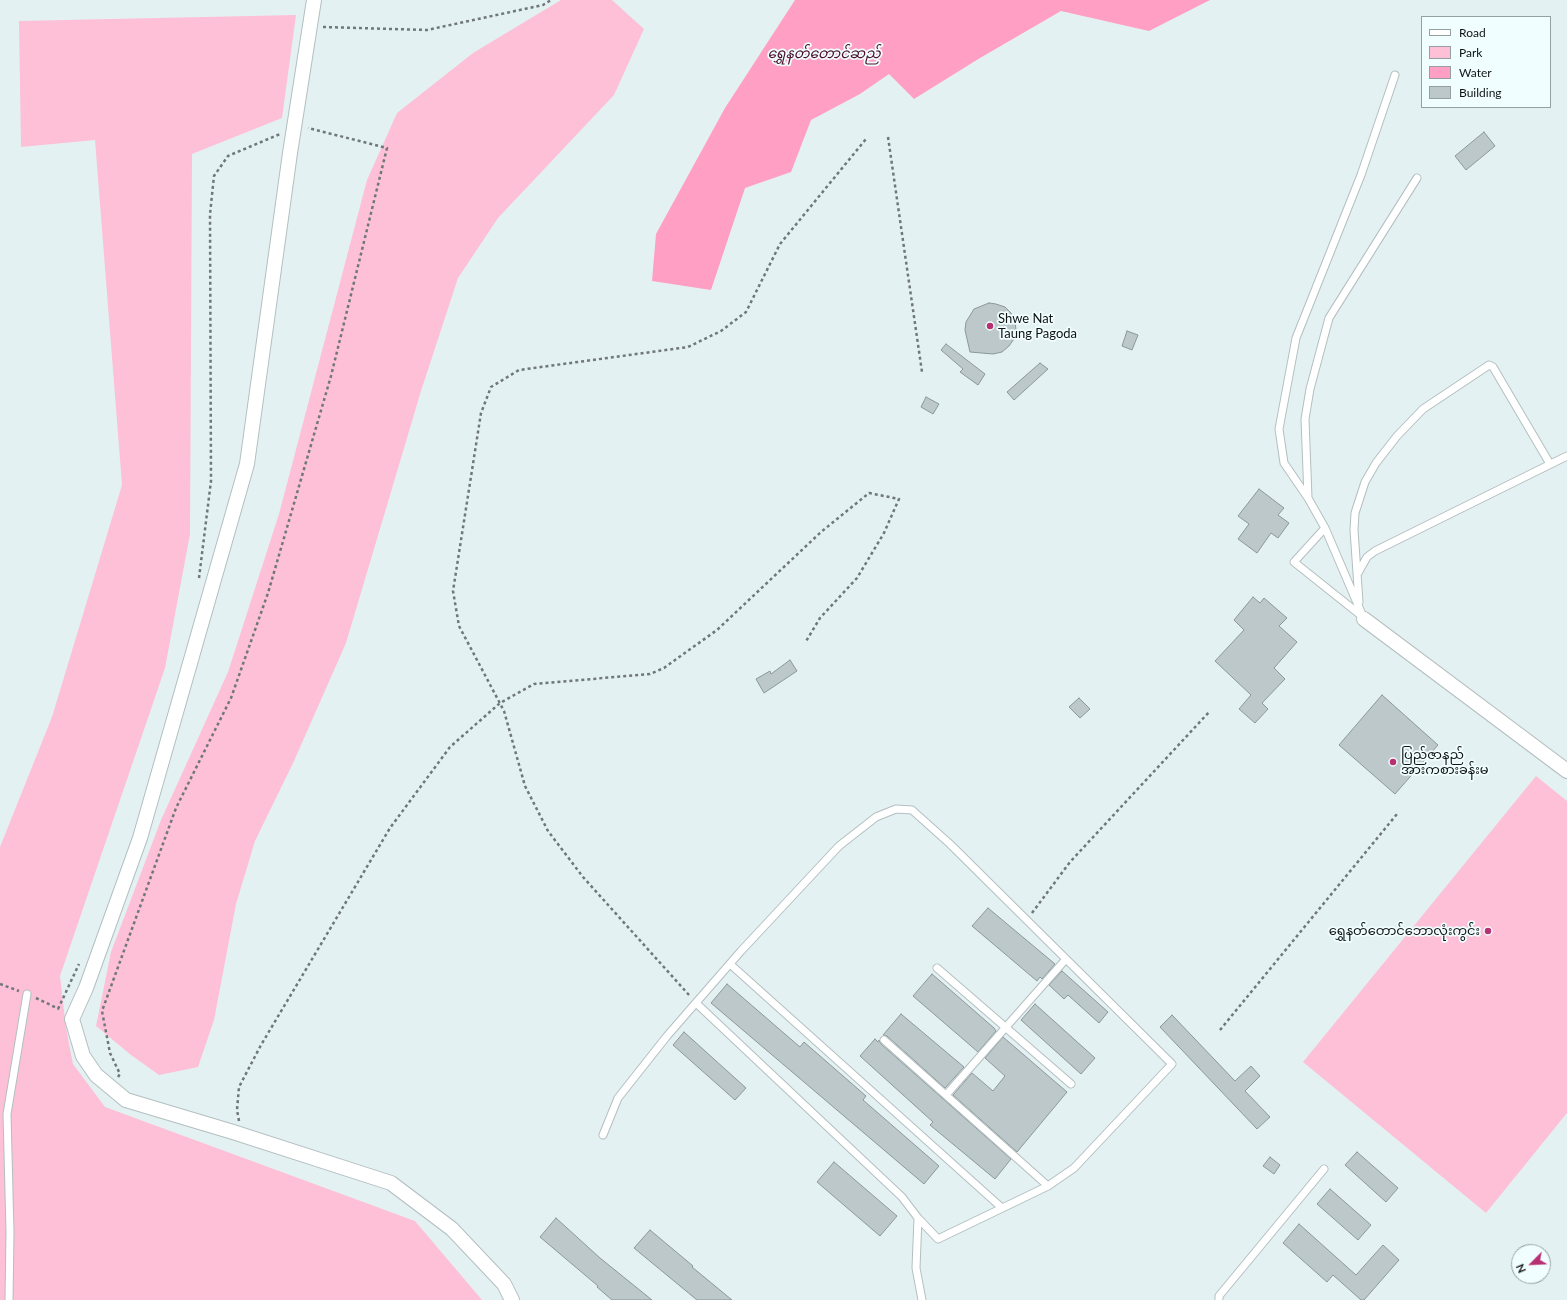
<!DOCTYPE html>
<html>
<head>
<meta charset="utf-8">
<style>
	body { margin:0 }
	#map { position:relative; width:1567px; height:1300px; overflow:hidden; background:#e4f1f2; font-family:Lato,sans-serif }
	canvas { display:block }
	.legend { position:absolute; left:1421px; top:16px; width:130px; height:92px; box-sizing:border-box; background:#f1feff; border:1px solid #97a0a1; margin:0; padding:5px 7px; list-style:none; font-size:12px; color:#0f1314 }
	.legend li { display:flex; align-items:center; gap:8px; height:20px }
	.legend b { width:20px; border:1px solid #97a0a1 }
	.north { position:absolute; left:1511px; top:1244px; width:40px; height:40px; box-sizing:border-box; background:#f1feff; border:1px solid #97a0a1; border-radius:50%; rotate:246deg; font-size:11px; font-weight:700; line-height:16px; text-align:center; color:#0f1314 }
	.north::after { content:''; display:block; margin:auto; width:14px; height:18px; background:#b73072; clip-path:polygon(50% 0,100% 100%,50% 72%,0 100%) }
</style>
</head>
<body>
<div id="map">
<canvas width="1567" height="1300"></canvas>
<ul class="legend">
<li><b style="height:5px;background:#fff"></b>Road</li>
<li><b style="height:11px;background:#fdc0d6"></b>Park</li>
<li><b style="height:11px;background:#ff9fc4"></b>Water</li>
<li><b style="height:11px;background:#bcc8c9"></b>Building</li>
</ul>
<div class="north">N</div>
</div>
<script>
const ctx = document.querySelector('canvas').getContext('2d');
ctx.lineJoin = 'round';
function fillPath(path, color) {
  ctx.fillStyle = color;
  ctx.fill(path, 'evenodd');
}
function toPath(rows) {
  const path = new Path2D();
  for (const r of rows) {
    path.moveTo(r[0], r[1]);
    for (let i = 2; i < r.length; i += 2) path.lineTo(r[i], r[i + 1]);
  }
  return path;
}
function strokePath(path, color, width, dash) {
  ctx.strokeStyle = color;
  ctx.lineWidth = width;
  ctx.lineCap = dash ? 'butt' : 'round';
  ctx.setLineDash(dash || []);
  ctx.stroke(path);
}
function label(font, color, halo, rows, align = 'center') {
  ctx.font = font + ' Lato,"Noto Sans Myanmar",sans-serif';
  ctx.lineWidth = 3.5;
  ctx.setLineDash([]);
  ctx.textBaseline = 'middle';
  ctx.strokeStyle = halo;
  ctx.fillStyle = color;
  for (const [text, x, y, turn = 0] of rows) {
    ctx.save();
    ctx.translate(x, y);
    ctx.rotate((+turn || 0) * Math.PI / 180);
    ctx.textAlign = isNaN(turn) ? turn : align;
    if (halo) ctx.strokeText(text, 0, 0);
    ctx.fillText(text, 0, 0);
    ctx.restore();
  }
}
fillPath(toPath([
	[561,0,612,0,644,29,614,95,498,218,458,278,421,391,346,643,294,761,255,841,236,904,214,1020,198,1067,159,1075,131,1055,96,1026,111,952,161,820,228,672,279,514,367,180,397,113,473,53],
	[296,15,282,118,192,154,190,534,165,668,60,976,66,1028,73,1064,105,1107,415,1221,482,1300,0,1300,0,847,52,717,122,485,95,140,21,147,19,21],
	[1536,776,1567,801,1567,1113,1486,1213,1303,1062]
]), '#fdc0d6');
fillPath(toPath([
	[795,0,1210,0,1149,31,1061,11,980,58,914,99,889,74,860,94,811,120,791,172,745,188,711,290,652,281,656,234,725,108]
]), '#ff9fc4');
const building = toPath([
	[1484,132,1495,146,1466,170,1455,156,1484,132],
	[989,303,996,304,1005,307,1011,313,1015,321,1016,330,1014,339,1009,346,1002,352,993,354,970,352,965,330,966,322,974,309,989,303],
	[1127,331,1138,335,1132,350,1122,346,1127,331],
	[946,344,985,374,978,385,960,372,963,369,941,350,946,344],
	[1040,363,1048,369,1014,400,1007,392,1040,363],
	[926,397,939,404,933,414,921,407,926,397],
	[1259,489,1284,508,1278,515,1289,523,1278,538,1271,533,1257,553,1238,539,1249,524,1238,516,1259,489],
	[1253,597,1260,603,1264,598,1287,618,1279,626,1297,642,1274,668,1285,679,1262,703,1268,709,1255,723,1239,709,1251,695,1215,661,1244,630,1234,620,1253,597],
	[790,660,797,671,764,693,756,679,770,671,771,674,790,660],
	[1382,695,1438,745,1395,794,1339,745,1382,695],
	[1079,698,1090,709,1080,718,1069,707,1079,698],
	[988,908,1055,964,1042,979,1040,977,1037,981,972,926,988,908],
	[1062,971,1108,1012,1099,1023,1068,995,1064,999,1049,985,1062,971],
	[932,974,994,1028,996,1031,978,1052,913,996,932,974],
	[727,984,800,1047,804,1042,866,1096,863,1100,939,1166,924,1184,711,1003,727,984],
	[1035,1004,1095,1058,1081,1074,1021,1020,1035,1004],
	[901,1014,964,1067,945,1088,887,1036,883,1035,901,1014],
	[1172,1015,1235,1081,1251,1066,1260,1076,1245,1091,1270,1117,1257,1129,1160,1027,1172,1015],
	[684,1032,746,1088,735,1100,673,1045,684,1032],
	[1003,1037,1067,1092,1017,1152,953,1095,972,1073,993,1091,1005,1076,985,1058,1003,1037],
	[875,1039,878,1042,879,1040,881,1044,1011,1159,995,1179,930,1125,933,1122,860,1056,875,1039],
	[1357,1152,1398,1188,1386,1202,1345,1165,1357,1152],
	[1270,1157,1280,1165,1274,1174,1263,1166,1270,1157],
	[834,1162,897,1216,880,1236,817,1182,834,1162],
	[1330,1189,1371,1225,1358,1240,1317,1204,1330,1189],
	[556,1218,600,1258,652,1300,612,1300,597,1287,598,1286,540,1237,556,1218],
	[1299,1224,1356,1275,1383,1245,1399,1260,1364,1300,1361,1300,1333,1275,1327,1282,1283,1243,1299,1224],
	[650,1230,693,1266,692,1267,732,1300,697,1300,634,1248,650,1230]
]);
fillPath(building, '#bcc8c9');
strokePath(building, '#8b9798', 1);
const service = toPath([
	[1308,498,1305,419,1310,389,1329,318,1417,178],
	[1325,528,1294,562,1363,617],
	[1358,573,1367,557,1375,551,1567,456],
	[1359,602,1354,530,1355,513,1365,482,1376,463,1397,436,1423,409,1489,365,1493,367,1550,464],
	[1364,619,1325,528,1308,498,1284,463,1279,429,1296,338,1361,175,1395,75],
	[730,964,1002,1208],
	[937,968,1071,1084],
	[696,1003,902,1197,918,1218,916,1268,922,1300],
	[884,1040,1048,1186],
	[946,1095,1066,959],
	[603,1135,618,1098,667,1036,741,951,839,846,876,817,896,809,912,810,950,844,1172,1064,1074,1168,1048,1186,938,1239,918,1218],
	[9,1300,10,1232,7,1114,27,994],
	[1219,1300,1219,1296,1324,1169]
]);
const minor = toPath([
	[314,0,290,153,247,464,140,838,86,988,72,1019,83,1056,96,1075,126,1100,233,1132,391,1183,452,1229,504,1284,512,1300],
	[1364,619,1567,771]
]);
strokePath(service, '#b3bfc0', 9);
strokePath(minor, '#b3bfc0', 16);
strokePath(toPath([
	[323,27,427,30,543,5,551,0],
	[888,137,922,372],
	[199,578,211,481,210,214,214,176,228,156,280,134],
	[1032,913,1070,862,1210,711],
	[0,984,19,991],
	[689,995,583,877,548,831,525,786,504,711,459,626,453,591,481,413,491,387,519,370,688,347,721,331,746,312,780,244,866,139],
	[36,998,59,1009],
	[58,1009,79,964],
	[1220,1030,1397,814],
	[118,1077,120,1074,110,1053,102,1011,176,808,231,698,268,593,331,376,387,148,308,128],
	[239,1121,237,1110,239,1087,261,1045,390,828,450,747,500,703,534,684,650,674,664,668,717,630,821,532,869,493,899,499,884,533,857,578,820,618,805,643]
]), '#6f7778', 2.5, [3, 3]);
strokePath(service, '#fff', 7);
strokePath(minor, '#fff', 14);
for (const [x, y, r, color] of [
	[990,326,4,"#b73072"],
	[1393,762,4,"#b73072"],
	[1488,931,4,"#b73072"]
]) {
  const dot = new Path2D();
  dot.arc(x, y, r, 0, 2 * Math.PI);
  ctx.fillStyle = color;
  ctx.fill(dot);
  strokePath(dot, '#f1feff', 1.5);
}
label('13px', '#0f1314', '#f1feff', [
	["Shwe Nat",998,319],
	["Taung Pagoda",998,334],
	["ပြည်ဇာနည်",1401,755],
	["အားကစားခန်းမ",1401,770],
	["ရွှေနတ်တောင်ဘောလုံးကွင်း",1480,931,"right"]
], 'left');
label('italic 14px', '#4a102c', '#f1feff', [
	["ရွှေနတ်တောင်ဆည်",824,53]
]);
</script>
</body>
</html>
